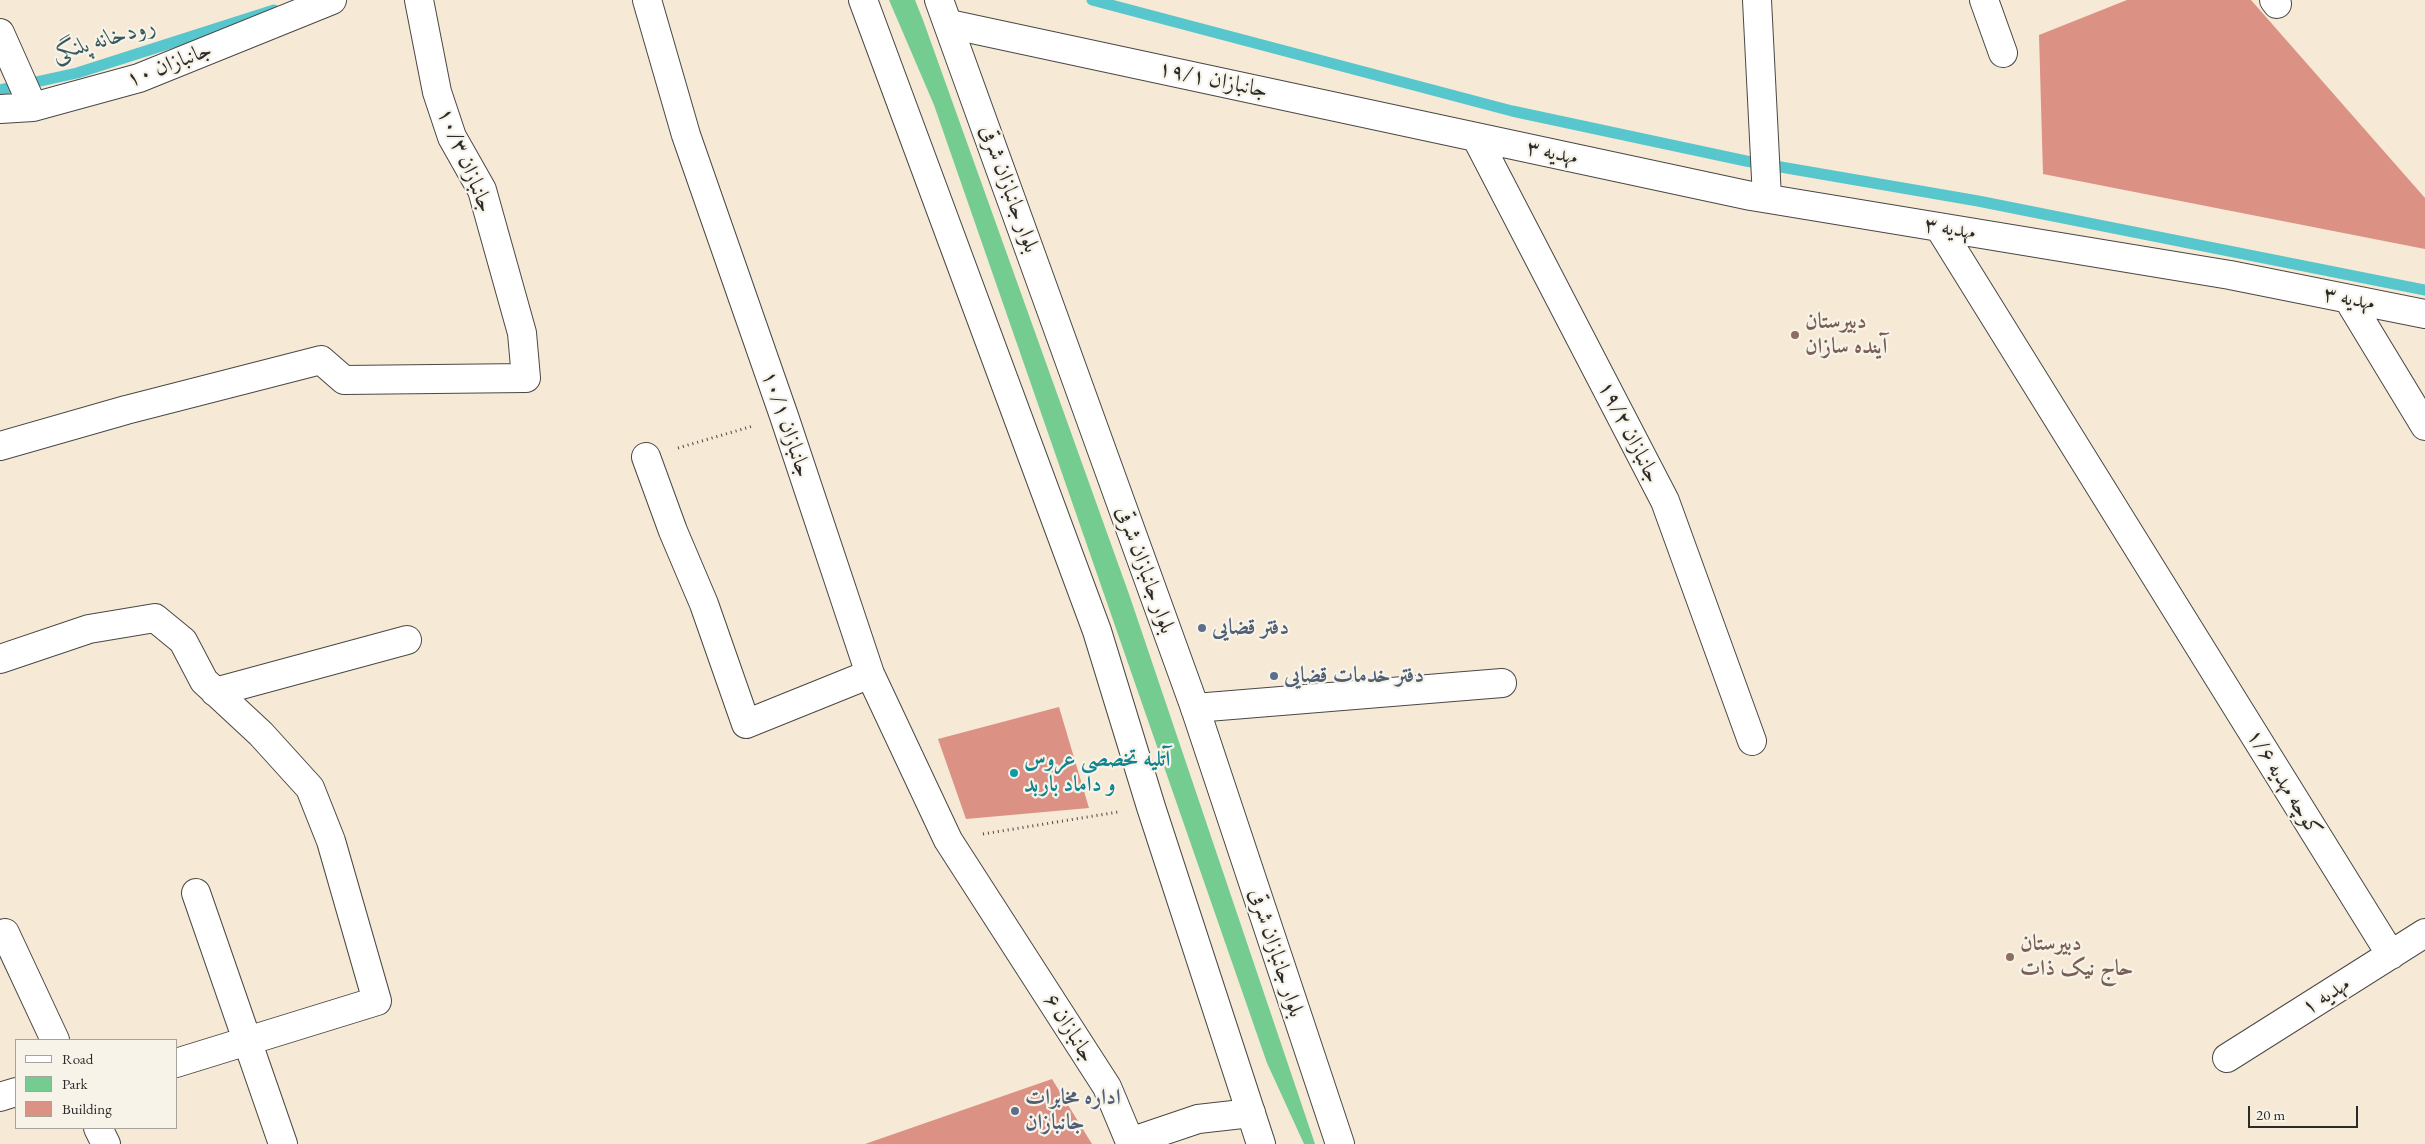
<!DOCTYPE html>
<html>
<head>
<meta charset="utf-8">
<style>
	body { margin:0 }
	#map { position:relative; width:2425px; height:1144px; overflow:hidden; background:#f6e9d6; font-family:"EB Garamond",serif }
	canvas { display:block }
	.legend { position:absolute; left:15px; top:1039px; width:162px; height:90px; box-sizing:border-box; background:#f7f3e8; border:1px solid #a5a39c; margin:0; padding:6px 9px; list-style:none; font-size:15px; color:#2b2b2b }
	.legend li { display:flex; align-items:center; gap:10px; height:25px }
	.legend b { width:25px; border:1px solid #a5a39c }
	.scale { position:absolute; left:2248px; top:1106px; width:110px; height:22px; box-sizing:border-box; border:2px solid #2b2b2b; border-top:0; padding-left:6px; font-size:15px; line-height:18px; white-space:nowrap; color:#2b2b2b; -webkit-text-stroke:4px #f7f3e8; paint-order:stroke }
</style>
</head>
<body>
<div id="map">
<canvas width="2425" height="1144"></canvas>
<ul class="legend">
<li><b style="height:6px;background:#fff"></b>Road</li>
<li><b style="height:14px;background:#75cc91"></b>Park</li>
<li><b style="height:14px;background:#db9183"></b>Building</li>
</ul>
<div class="scale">20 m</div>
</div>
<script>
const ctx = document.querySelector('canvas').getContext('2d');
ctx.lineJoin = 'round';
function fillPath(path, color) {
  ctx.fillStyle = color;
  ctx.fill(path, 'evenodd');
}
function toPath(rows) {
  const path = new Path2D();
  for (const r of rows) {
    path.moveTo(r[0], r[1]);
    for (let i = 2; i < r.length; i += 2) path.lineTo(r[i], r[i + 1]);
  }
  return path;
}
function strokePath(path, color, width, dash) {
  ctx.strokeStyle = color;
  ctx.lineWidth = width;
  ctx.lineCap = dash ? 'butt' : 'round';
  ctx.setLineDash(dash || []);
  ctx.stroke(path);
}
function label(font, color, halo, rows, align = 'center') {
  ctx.font = font + ' "EB Garamond",Amiri,serif';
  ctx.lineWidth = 4.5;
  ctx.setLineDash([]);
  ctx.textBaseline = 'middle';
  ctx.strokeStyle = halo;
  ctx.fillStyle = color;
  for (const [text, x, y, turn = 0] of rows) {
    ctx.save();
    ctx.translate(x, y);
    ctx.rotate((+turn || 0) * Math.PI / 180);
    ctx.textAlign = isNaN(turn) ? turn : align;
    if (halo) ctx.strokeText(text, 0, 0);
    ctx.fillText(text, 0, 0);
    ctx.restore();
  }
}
fillPath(toPath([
	[889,0,915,0,923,20,1130,597,1315,1144,1304,1144,1267,1063,934,105]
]), '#75cc91');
strokePath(toPath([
	[1092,0,1512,111,1746,161,1978,201,2425,290],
	[0,90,77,73,274,10]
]), '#58c6cd', 11);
fillPath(toPath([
	[2127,0,2251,0,2425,198,2425,249,2043,174,2039,35],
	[1059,707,1089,808,966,819,938,739],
	[1052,1079,1092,1144,865,1144]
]), '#db9183');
const street = toPath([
	[647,0,686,135,784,416,870,674,948,840,1107,1087,1130,1142,1198,1119,1251,1113],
	[1757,0,1767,198],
	[1984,0,2003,53],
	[2274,0,2277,4],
	[949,24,1751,196,2230,275,2425,314],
	[0,33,33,107],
	[0,109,33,107,139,78,332,0],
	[1476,137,1665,501,1752,741],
	[1939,227,2391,955],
	[2348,299,2425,426],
	[0,446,126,410,321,360,344,380,526,378,522,333,482,190,452,137,437,92,419,0],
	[646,457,673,531,704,604,746,724,870,674],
	[0,659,89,629,155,618,183,641,204,681,261,734,310,788,331,841,377,1001,176,1063],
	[215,692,407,640],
	[1195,708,1502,683],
	[196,893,283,1144],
	[5,933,55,1040],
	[2227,1058,2425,933],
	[0,1097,16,1092],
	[98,1128,106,1144]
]);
const secondary = toPath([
	[863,0,1097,631,1151,807,1261,1144],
	[939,0,1195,708,1340,1144]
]);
strokePath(street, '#494845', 30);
strokePath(secondary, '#494845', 30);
strokePath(toPath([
	[678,448,753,426],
	[983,834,1118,812]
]), '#494845', 3, [1, 4]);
strokePath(street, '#fff', 28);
strokePath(secondary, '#fff', 28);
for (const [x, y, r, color] of [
	[1795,335,5,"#8d6e63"],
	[1202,628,5,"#5c6f8a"],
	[1274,676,5,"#5c6f8a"],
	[1014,773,5,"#0f9aa8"],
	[2010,957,5,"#8d6e63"],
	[1015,1111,5,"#5c6f8a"]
]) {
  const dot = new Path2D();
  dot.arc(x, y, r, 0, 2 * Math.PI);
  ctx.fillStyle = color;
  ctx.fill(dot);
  strokePath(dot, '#f7f3e8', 2);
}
label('22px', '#2b2b2b', '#f7f3e8', [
	["جانبازان ۱۰",169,65,-21],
	["جانبازان ۱۹/۱",1213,80,12],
	["مهدیه ۳",1552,153,12],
	["جانبازان ۱۰/۳",465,160,67],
	["بلوار جانبازان شرقی",1009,189,70],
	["مهدیه ۳",1950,229,9],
	["مهدیه ۳",2349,299,11],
	["جانبازان ۱۰/۱",786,424,71],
	["جانبازان ۱۹/۲",1629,432,63],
	["بلوار جانبازان شرقی",1145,570,70],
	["کوچه مهدیه ۱/۶",2284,783,58],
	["بلوار جانبازان شرقی",1276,953,72],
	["مهدیه ۱",2326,996,-32],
	["جانبازان ۶",1069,1028,58]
]);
label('bold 22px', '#785e54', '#f7f3e8', [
	["دبیرستان",1805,322],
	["آینده سازان",1805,347],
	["دبیرستان",2020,944],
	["حاج نیک ذات",2020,969]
], 'left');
label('bold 22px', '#4e5e75', '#f7f3e8', [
	["دفتر قضایی",1212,628],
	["دفتر خدمات قضایی",1284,676],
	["اداره مخابرات",1025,1098],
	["جانبازان",1025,1123]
], 'left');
label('bold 22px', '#0d838f', '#f7f3e8', [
	["آتلیه تخصصی عروس",1024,760],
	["و داماد باربد",1024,785]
], 'left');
label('italic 24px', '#385a5c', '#f7f3e8', [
	["رودخانه پلنگی",104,40,-16]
]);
</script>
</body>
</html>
